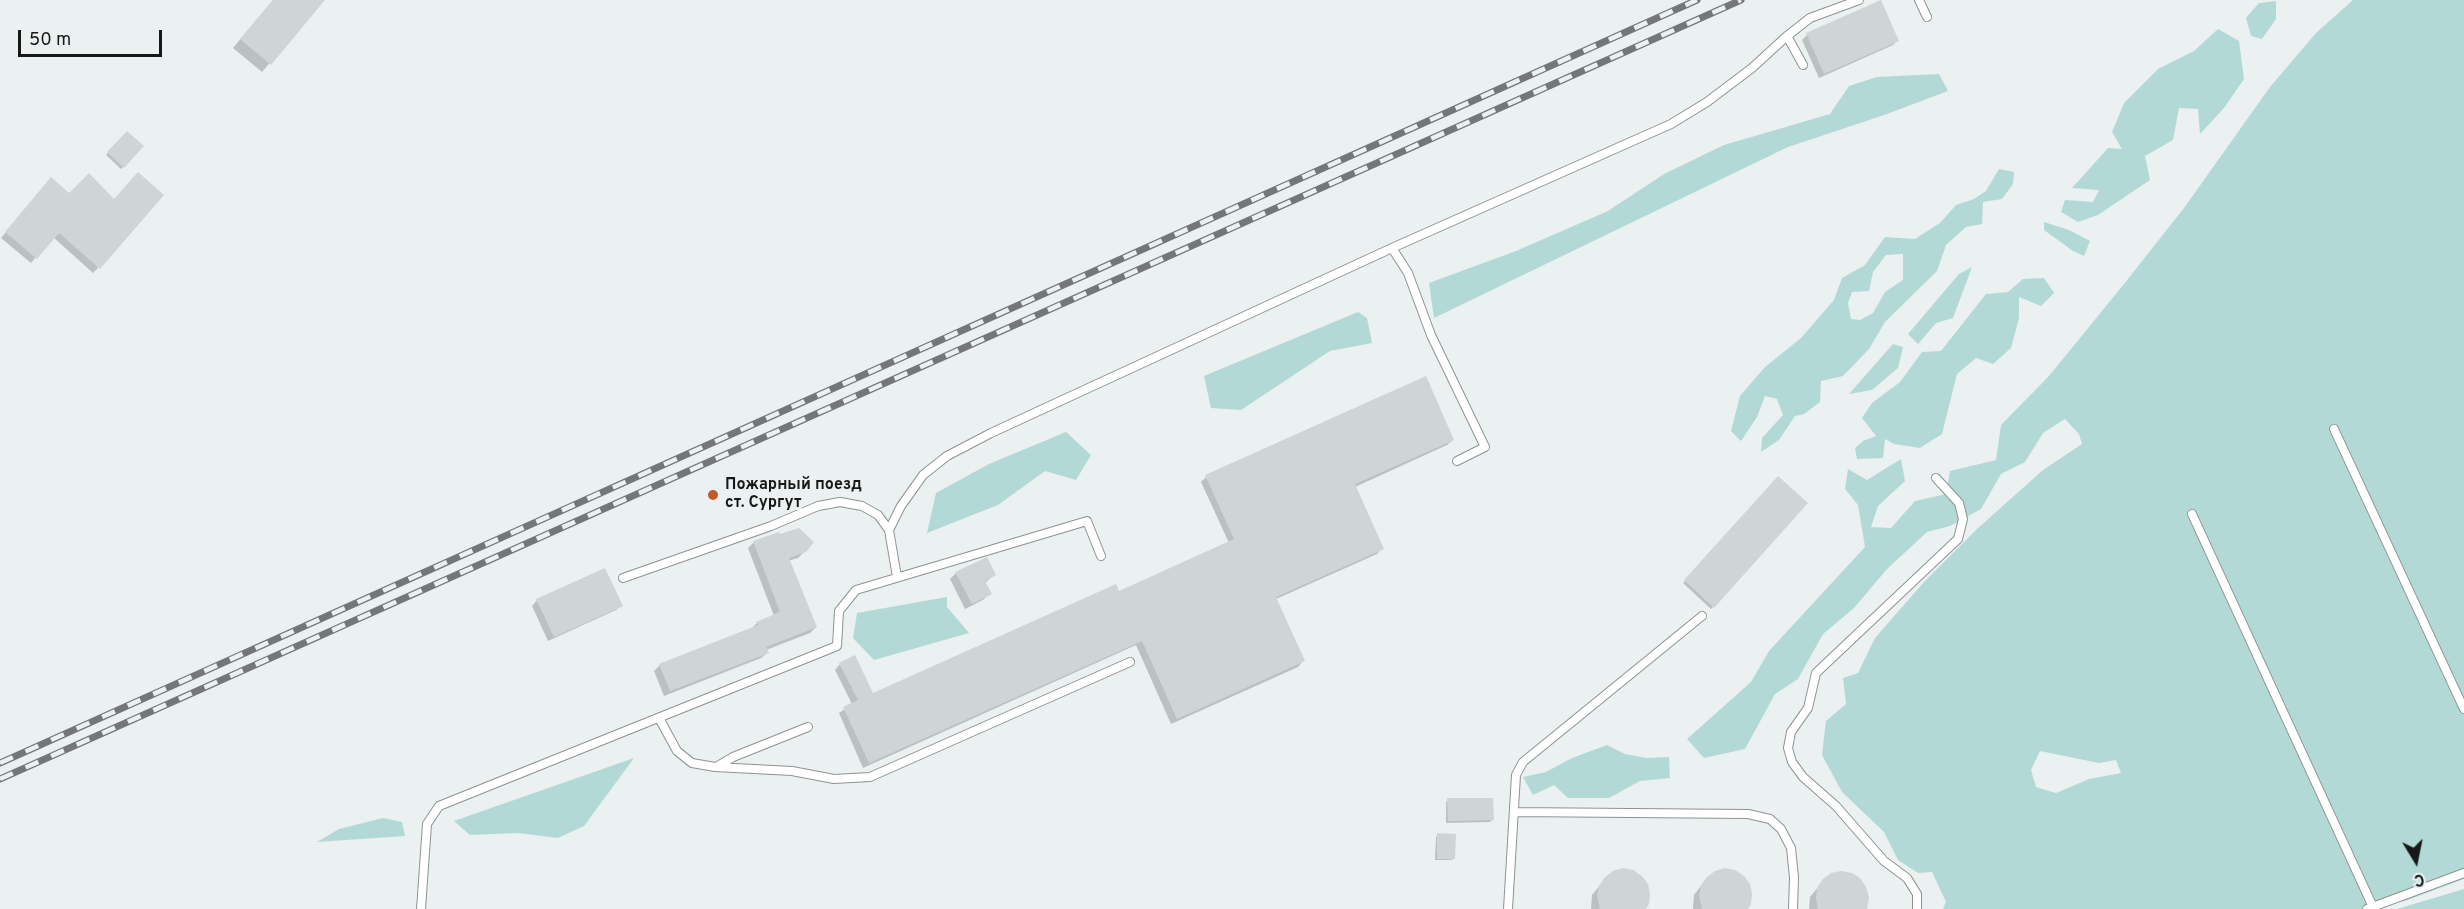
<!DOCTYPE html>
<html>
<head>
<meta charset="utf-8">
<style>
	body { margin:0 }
	#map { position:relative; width:2464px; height:909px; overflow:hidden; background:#eaf1f0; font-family:Overpass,sans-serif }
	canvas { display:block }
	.north { position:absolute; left:2386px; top:831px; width:60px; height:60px; -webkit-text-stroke:4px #eaf1f0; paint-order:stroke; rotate:170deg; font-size:16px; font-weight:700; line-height:24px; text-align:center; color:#171919 }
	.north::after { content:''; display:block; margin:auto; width:21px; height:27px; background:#171919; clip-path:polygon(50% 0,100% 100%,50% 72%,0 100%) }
	.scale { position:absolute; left:18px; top:30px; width:144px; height:27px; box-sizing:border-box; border:3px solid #171919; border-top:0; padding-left:8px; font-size:18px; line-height:21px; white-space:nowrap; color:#171919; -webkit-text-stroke:4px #eaf1f0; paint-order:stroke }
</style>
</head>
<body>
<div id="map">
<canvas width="2464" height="909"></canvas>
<div class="north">С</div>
<div class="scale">50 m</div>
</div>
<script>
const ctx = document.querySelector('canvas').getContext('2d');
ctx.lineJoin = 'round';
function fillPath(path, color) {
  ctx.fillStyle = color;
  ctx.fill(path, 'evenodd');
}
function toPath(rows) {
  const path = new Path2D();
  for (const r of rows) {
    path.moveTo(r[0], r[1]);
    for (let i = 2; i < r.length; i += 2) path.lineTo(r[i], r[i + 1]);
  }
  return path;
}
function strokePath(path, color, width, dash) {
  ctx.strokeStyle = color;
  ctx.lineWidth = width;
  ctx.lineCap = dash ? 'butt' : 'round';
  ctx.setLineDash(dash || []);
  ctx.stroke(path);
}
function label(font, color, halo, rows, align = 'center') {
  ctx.font = font + ' Overpass,sans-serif';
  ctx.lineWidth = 6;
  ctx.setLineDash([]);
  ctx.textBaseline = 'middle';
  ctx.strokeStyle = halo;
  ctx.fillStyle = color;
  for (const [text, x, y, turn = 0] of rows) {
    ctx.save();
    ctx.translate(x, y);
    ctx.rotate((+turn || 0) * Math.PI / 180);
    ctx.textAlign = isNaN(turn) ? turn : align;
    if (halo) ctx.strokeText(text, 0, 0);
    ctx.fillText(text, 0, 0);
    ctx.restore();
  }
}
fillPath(toPath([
	[2353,0,2464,0,2464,879,2405,901,2375,901,2361,909,1943,909,1946,902,1932,872,1918,873,1898,860,1884,832,1842,792,1822,755,1826,721,1846,704,1843,678,1858,673,1875,638,1924,582,1977,529,2043,470,2082,444,2079,434,2065,419,2043,433,2025,462,2001,474,1981,509,1950,526,1927,532,1887,569,1854,608,1823,634,1798,679,1775,694,1745,749,1704,758,1687,739,1751,682,1769,651,1865,547,1858,505,1845,489,1848,469,1867,480,1901,459,1905,481,1878,506,1871,527,1891,528,1915,501,1946,494,1950,471,1996,460,2001,425,2049,376,2124,284,2184,208,2270,87,2316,33],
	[2040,751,2099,763,2116,760,2121,773,2089,779,2056,793,2036,787,2031,770],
	[2276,1,2276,19,2262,39,2251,36,2246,18,2259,3],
	[2218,29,2239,41,2244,79,2224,108,2200,134,2198,109,2179,108,2173,140,2145,156,2150,180,2098,215,2078,222,2061,212,2065,200,2093,202,2099,190,2072,188,2108,148,2122,149,2112,132,2124,103,2158,69,2194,51],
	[1939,74,1948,91,1887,114,1788,147,1434,318,1429,283,1516,251,1608,211,1664,174,1724,145,1830,114,1849,86,1877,77],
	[1999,169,2014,172,2013,184,2002,199,1983,202,1982,224,1966,227,1946,245,1937,271,1885,322,1869,349,1843,376,1821,381,1820,402,1804,414,1795,416,1779,440,1761,452,1762,438,1783,415,1777,399,1765,396,1757,417,1741,441,1731,431,1740,396,1765,367,1801,338,1834,300,1842,278,1865,265,1885,237,1915,239,1940,223,1956,205,1974,199,1986,191],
	[1903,254,1903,280,1885,292,1873,313,1860,320,1851,319,1848,303,1852,292,1869,291,1873,272,1886,255],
	[2044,222,2069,230,2090,241,2084,256,2073,251,2044,230],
	[1972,267,1953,318,1936,323,1918,344,1908,334,1959,274],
	[2044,278,2054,293,2041,306,2019,297,2019,318,2011,348,1993,364,1976,358,1957,374,1942,434,1920,448,1894,444,1885,439,1883,458,1857,459,1855,448,1863,441,1876,436,1862,418,1872,403,1900,382,1922,352,1941,351,1986,294,2008,292,2023,279],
	[1358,312,1367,318,1372,343,1330,351,1241,410,1211,408,1204,376],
	[1893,344,1903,347,1898,368,1872,390,1849,394],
	[1066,432,1091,455,1076,480,1045,471,998,505,927,533,936,493,989,464],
	[947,597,947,607,969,633,874,660,853,638,857,613],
	[1607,745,1625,754,1646,758,1669,757,1670,778,1640,781,1609,798,1568,798,1554,785,1533,795,1523,777,1546,772,1572,758],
	[634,758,584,826,558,838,518,833,470,835,454,821],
	[383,818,402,822,405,836,317,842,339,829],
	[2464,889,2464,909,2397,909]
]), '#b3d9d6');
fillPath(toPath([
	[273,0,323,0,262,72,233,48],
	[1807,35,1898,40,1893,45,1819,78,1802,40],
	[127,133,142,146,121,169,106,155],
	[46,184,98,268,93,273,53,237,31,263,1,238],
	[1453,440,1447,445,1355,487,1382,548,1377,554,1276,599,1303,661,1298,667,1171,724,1136,645,863,768,839,713,852,704,835,670,840,664,873,695,1118,593,1229,543,1201,482,1206,477],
	[1778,478,1806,504,1711,609,1683,583],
	[754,542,805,551,798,558,788,561,816,627,810,633,766,650,767,653,761,658,664,696,654,671,660,665,751,629,757,623,774,616,748,548],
	[956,573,994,575,985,583,990,593,983,600,965,609,950,579],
	[537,600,621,605,616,610,548,641,532,606],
	[1448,800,1492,820,1490,822,1446,823,1446,802],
	[1438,835,1454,858,1452,860,1435,860,1436,837],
	[1606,878,1644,909,1591,909,1592,895],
	[1707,878,1746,909,1693,909,1694,895],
	[1824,880,1864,909,1809,909,1810,897]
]), '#0003');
fillPath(toPath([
	[273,0,325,0,271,65,240,39],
	[1881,0,1899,41,1824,74,1806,33],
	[127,131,144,146,124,168,107,152],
	[138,172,164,195,100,269,59,233,37,259,5,232,51,177,69,193,89,173,114,199],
	[1426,376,1454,440,1355,484,1384,549,1276,597,1305,661,1177,719,1142,641,869,763,843,707,858,700,839,663,855,655,873,693,1116,584,1119,591,1234,539,1205,475],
	[1778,476,1808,503,1714,608,1684,580],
	[799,528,814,542,806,552,789,558,817,627,766,647,769,653,670,691,659,664,758,625,756,622,780,612,753,541,779,532,780,534],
	[987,557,996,575,985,581,992,594,972,604,955,572],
	[605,568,623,606,554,637,536,599],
	[1447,798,1493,798,1494,820,1448,821],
	[1437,833,1456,834,1455,859,1437,859],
	[1623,868,1633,870,1642,876,1648,884,1650,894,1649,904,1646,909,1600,909,1597,896,1599,886,1605,877,1613,871],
	[1725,868,1735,870,1744,876,1750,884,1752,894,1751,904,1748,909,1702,909,1699,896,1701,885,1707,877,1715,871],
	[1841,871,1852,873,1860,878,1866,887,1869,897,1867,909,1818,909,1816,898,1817,888,1823,879,1831,873]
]), '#ced5d4');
const lane = toPath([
	[1919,0,1927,17],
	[1787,36,1803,65],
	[1392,248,1408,273,1431,335,1485,447,1457,461],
	[2334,429,2464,709],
	[2192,514,2373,907],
	[889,530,901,506,923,475,947,456,991,433,1392,248,1671,124,1707,102,1752,68,1787,36,1810,18,1859,0],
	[623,578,771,526,818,506,840,502,862,506,878,515,889,530,897,577],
	[659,718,677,751,692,763,715,767,792,771,834,779,870,777,1130,662],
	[716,767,733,757,808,727],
	[1514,812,1748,814,1770,819,1781,829,1791,848,1794,877,1793,909],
	[421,909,427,824,439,806,837,646,839,611,856,590,1087,521,1101,556],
	[1508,909,1516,775,1523,762,1702,616],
	[1917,909,1917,894,1907,878,1884,861,1836,806,1803,777,1792,762,1788,748,1791,732,1808,708,1816,673,1958,539,1963,519,1959,503,1936,478],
	[2367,909,2464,873]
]);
strokePath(lane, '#8d9393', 10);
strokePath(lane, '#fff', 8);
const rail = toPath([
	[0,763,1697,0],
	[0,779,1741,0]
]);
strokePath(rail, '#737777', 7);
strokePath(rail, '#eaf1f0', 4.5, [14]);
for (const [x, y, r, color] of [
	[713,495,6,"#c15a2f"]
]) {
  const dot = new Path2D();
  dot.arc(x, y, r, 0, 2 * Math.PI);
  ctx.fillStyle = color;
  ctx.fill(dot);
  strokePath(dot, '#eaf1f0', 2);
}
label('bold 16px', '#171919', '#eaf1f0', [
	["Пожарный поезд",725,486],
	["ст. Сургут",725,504]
], 'left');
</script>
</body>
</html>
